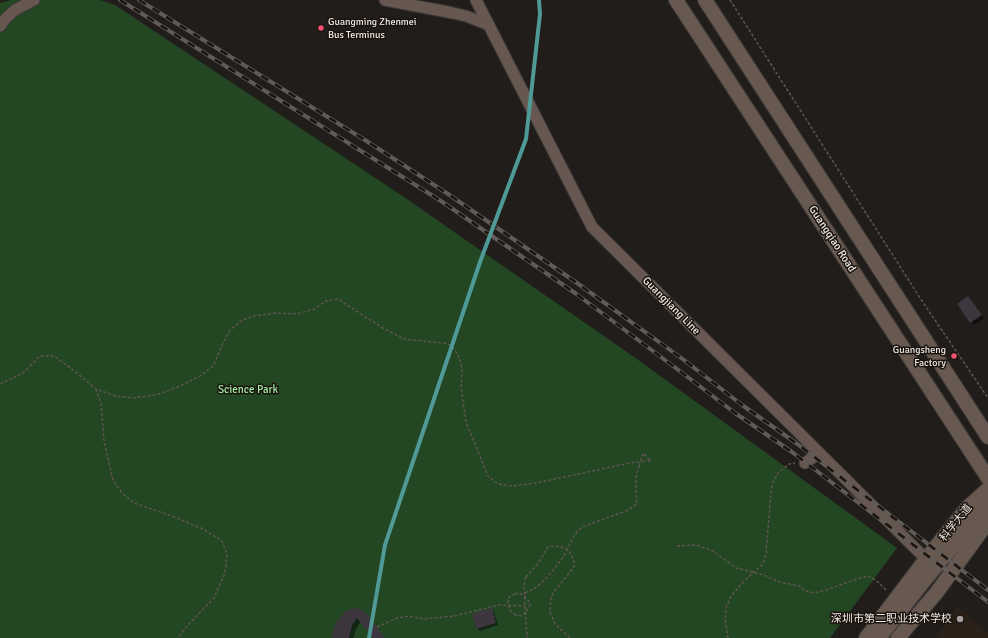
<!DOCTYPE html>
<html>
<head>
<meta charset="utf-8">
<style>
	body { margin:0 }
	canvas { display:block; background:#201d1a }
</style>
</head>
<body>
<canvas width="988" height="638"></canvas>
<script>
const ctx = document.querySelector('canvas').getContext('2d');
ctx.lineJoin = 'round';
function fillPath(path, color) {
  ctx.fillStyle = color;
  ctx.fill(path, 'evenodd');
}
function toPath(rows) {
  const path = new Path2D();
  for (const r of rows) {
    path.moveTo(r[0], r[1]);
    for (let i = 2; i < r.length; i += 2) path.lineTo(r[i], r[i + 1]);
  }
  return path;
}
function strokePath(path, color, width, dash) {
  ctx.strokeStyle = color;
  ctx.lineWidth = width;
  ctx.lineCap = dash ? 'butt' : 'round';
  ctx.setLineDash(dash || []);
  ctx.stroke(path);
}
function label(font, color, halo, rows, align = 'center') {
  ctx.font = font + ' Signika,"Noto Sans SC",sans-serif';
  ctx.lineWidth = 3;
  ctx.setLineDash([]);
  ctx.textBaseline = 'middle';
  ctx.strokeStyle = halo;
  ctx.fillStyle = color;
  for (const [text, x, y, turn = 0] of rows) {
    ctx.save();
    ctx.translate(x, y);
    ctx.rotate((+turn || 0) * Math.PI / 180);
    ctx.textAlign = isNaN(turn) ? turn : align;
    if (halo) ctx.strokeText(text, 0, 0);
    ctx.fillText(text, 0, 0);
    ctx.restore();
  }
}
fillPath(toPath([
	[957,606,988,632,988,638,936,638]
]), '#2b2018');
fillPath(toPath([
	[11,0,100,0,115,5,401,195,637,359,897,548,830,638,0,638,0,3]
]), '#234623');
fillPath(toPath([
	[968,297,984,318,974,325,958,304],
	[491,609,494,612,498,625,480,631,477,628],
	[351,610,385,638,373,638,361,621,356,629,353,638,333,638]
]), '#0007');
fillPath(toPath([
	[968,296,982,315,970,323,957,304],
	[354,608,360,609,367,614,385,638,373,638,357,618,352,625,349,638,332,638,335,625,340,618,346,611],
	[492,608,496,623,476,629,472,614]
]), '#3e363f');
const minor = toPath([
	[385,0,453,13,466,16,489,25],
	[476,0,592,227,926,559],
	[0,26,6,18,15,10,34,0],
	[805,463,819,453]
]);
const major = toPath([
	[676,0,988,478],
	[705,0,988,437],
	[866,638,926,559,967,508,988,489],
	[879,638,928,576,988,505],
	[898,638,937,592,988,522]
]);
strokePath(minor, '#3c3937', 13);
strokePath(major, '#3c3937', 16);
strokePath(toPath([
	[730,0,922,301,988,398],
	[0,384,23,373,40,356,54,356,76,372,96,389,116,396,134,398,156,395,180,386,200,376,213,366,223,343,231,329,241,321,254,316,276,313,297,314,314,309,326,301,338,299,381,327,404,339,444,343,450,345,455,350,460,359,462,370,461,387,466,422,488,476,498,484,513,486,536,483,630,463,647,461],
	[96,389,101,404,104,441,113,480,122,493,134,503,172,516,203,529,222,541,227,554,225,573,214,598,187,626,178,638],
	[677,546,696,545,713,551,736,568,764,575,779,582,799,586,806,591,814,593,826,590,857,579,869,576,878,582,887,591],
	[526,577,524,585,527,638],
	[525,593,537,587,550,574,564,556,575,534,582,527,626,511,637,504,636,495,636,477,639,466],
	[515,594,509,597,508,603,510,610,515,615],
	[377,627,397,618,409,616,424,619,454,616,499,605,525,606],
	[728,638,725,619,726,608,731,596,746,579,763,564,766,554,771,492,773,482,778,473,784,468,789,464,795,463]
]), '#5e5550', 1.5, [3, 2]);
strokePath(minor, '#665850', 11);
strokePath(major, '#675850', 14);
const rail = toPath([
	[120,0,441,201,502,243,575,293,677,369,735,413,792,452,988,602],
	[139,0,368,142,448,194,577,283,684,360,742,405,796,443,988,590]
]);
strokePath(rail, '#615a56', 4);
strokePath(rail, '#1a130e', 2.5, [8]);
strokePath(toPath([
	[639,466,643,453,651,461,647,461],
	[526,577,539,562,548,547,555,546,565,548,569,551,574,560,574,567,553,593,551,598,550,612,555,624,570,638],
	[515,594,519,593,523,595,528,600,530,604,528,609,524,614,522,616,515,615]
]), '#5e5550', 1.5, [3, 2]);
strokePath(toPath([
	[369,638,385,545,480,262,526,139,540,14,539,0]
]), '#4f9a96', 4);
for (const [x, y, r, color] of [
	[321,28,3.5,"#f65372"],
	[954,356,3.5,"#f65372"],
	[960,619,4,"#a6a19e"]
]) {
  const dot = new Path2D();
  dot.arc(x, y, r, 0, 2 * Math.PI);
  ctx.fillStyle = color;
  ctx.fill(dot);
  strokePath(dot, '#1a130e', 1.5);
}
label('10px', '#eee8e5', '#1a130e', [
	["Guangming Zhenmei",328,22],
	["Bus Terminus",328,35],
	["Guangsheng",946,350,"right"],
	["Factory",946,363,"right"]
], 'left');
label('11px', '#eee8e5', '#1a130e', [
	["Guangqiao Road",832,239,57],
	["Guangjiang Line",671,306,45],
	["科学大道",956,523,-51]
]);
label('11px', '#a1eaa0', '#1a130e', [
	["Science Park",248,390]
]);
label('11px', '#eee8e5', '#1a130e', [
	["深圳市第二职业技术学校",952,619]
], 'right');
</script>
</body>
</html>
